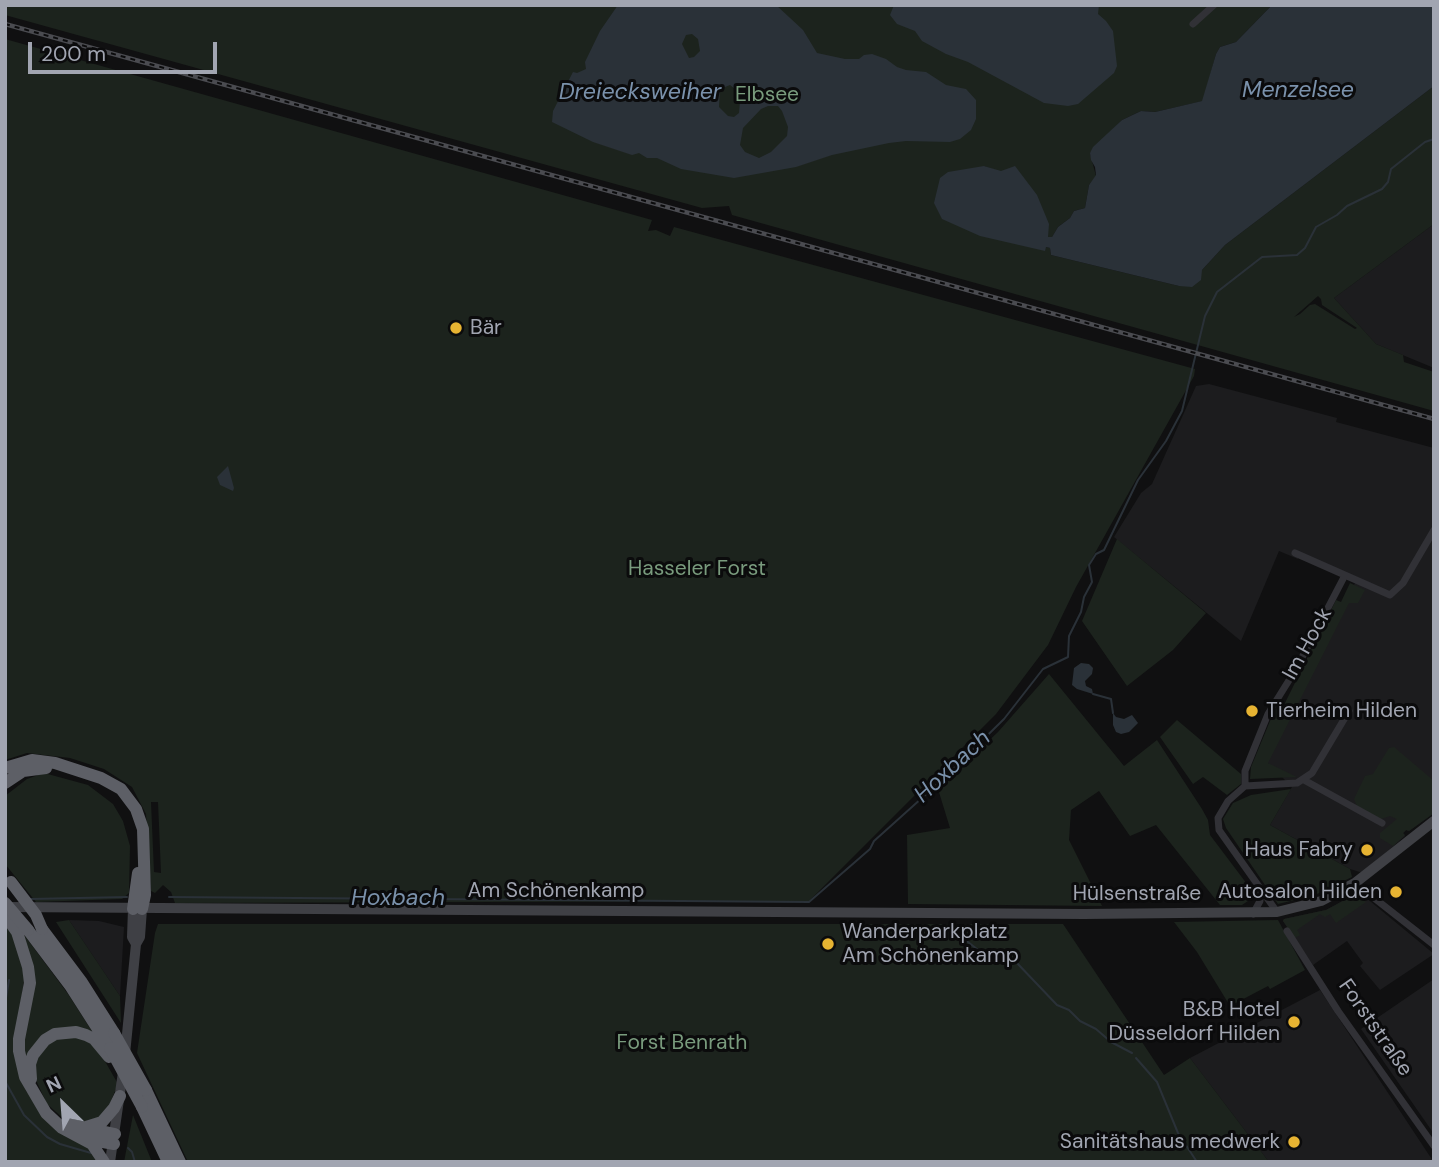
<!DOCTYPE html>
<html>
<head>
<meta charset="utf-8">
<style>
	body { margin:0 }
	#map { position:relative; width:1439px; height:1167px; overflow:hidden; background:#101011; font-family:"DM Sans",sans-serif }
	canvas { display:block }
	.frame { position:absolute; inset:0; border:7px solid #a1a5b1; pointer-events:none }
	.north { position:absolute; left:28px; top:1069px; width:70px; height:70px; -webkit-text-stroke:5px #0b0b0c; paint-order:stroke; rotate:335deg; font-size:19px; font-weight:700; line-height:28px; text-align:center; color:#a1a5b1 }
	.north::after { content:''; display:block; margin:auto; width:24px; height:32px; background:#a1a5b1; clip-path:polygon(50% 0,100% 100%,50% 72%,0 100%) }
	.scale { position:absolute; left:28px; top:42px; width:189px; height:32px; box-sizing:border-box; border:4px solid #a1a5b1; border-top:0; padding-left:9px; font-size:21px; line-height:24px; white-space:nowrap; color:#a1a5b1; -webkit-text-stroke:5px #0b0b0c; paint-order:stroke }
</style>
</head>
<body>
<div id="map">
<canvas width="1439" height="1167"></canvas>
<div class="frame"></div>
<div class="north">N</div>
<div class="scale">200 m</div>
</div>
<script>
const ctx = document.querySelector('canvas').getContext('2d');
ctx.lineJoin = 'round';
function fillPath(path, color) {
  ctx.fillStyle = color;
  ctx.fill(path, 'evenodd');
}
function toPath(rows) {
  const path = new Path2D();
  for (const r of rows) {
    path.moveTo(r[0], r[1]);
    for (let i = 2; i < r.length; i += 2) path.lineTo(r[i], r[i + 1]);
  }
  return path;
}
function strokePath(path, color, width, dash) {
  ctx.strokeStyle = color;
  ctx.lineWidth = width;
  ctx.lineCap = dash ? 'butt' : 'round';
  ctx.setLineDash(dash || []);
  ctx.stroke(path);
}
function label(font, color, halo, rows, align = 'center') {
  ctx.font = font + ' "DM Sans",sans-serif';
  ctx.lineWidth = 6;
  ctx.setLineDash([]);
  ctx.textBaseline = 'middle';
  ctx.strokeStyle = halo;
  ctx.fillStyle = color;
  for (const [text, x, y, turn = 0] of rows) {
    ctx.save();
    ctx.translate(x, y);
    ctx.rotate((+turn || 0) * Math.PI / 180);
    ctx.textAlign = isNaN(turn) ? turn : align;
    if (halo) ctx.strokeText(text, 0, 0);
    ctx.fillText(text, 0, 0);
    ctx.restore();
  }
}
fillPath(toPath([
	[1434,224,1434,368,1376,344,1334,298],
	[1209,384,1337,418,1336,422,1434,448,1434,813,1409,831,1406,830,1403,833,1405,836,1363,873,1350,869,1270,825,1292,787,1262,757,1355,583,1300,553,1298,559,1279,551,1241,641,1114,537,1141,493,1152,484,1196,386],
	[1359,892,1434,954,1380,990,1360,966,1363,963,1347,941,1313,965,1283,921,1284,919,1326,910],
	[69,920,99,921,124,927,120,996],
	[1434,979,1434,1134,1361,1029],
	[1320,990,1433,1161,1269,1162,1190,1058]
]), '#1c1c1e');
fillPath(toPath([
	[5,5,1272,5,1236,42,1220,47,1216,54,1203,101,1155,112,1141,111,1122,120,1090,153,1096,176,1089,185,1085,208,1074,211,1070,218,1058,227,1052,237,1048,237,1001,172,984,166,1046,247,1050,248,1051,255,1179,286,1202,270,1225,245,1434,86,1434,224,1334,298,1376,344,1403,355,1404,362,1434,372,1434,411,732,215,729,206,702,208,5,15],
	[1318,296,1321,299,1322,305,1357,328,1355,329,1315,304,1310,305,1300,314,1294,317],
	[5,39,652,220,648,231,656,230,670,236,674,227,1195,369,1194,376,1076,587,1048,645,996,714,809,901,175,903,171,892,163,885,155,893,151,891,146,814,132,787,104,769,70,758,27,753,5,760],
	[151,802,158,802,161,873,154,872],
	[1117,539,1206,613,1173,650,1127,686,1082,621],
	[1350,583,1365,590,1358,603,1349,603,1268,763,1297,777,1250,779,1251,767,1275,709,1283,707,1336,600,1341,602],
	[1049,674,1124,766,1157,740,1202,809,1208,820,1210,835,1250,888,1252,896,1248,901,1242,905,1220,905,1156,825,1130,836,1099,791,1071,810,1069,840,1102,906,908,904,907,835,950,828,938,789,998,732],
	[1177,720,1241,774,1241,784,1227,795,1203,777,1193,784,1160,737],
	[1394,747,1434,781,1434,813,1409,831,1406,830,1403,833,1405,835,1393,846,1380,838,1380,833,1397,819,1390,816,1381,819,1357,806,1354,799,1365,776,1373,774,1389,748],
	[44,773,88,785,113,804,123,821,130,846,129,893,122,899,36,902,5,864,5,796,27,779],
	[1291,789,1270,825,1350,869,1352,877,1315,895,1278,904,1226,828,1223,819,1233,803,1251,795],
	[1356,894,1366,902,1336,923,1330,914,1325,917,1320,914,1297,930,1300,935,1295,938,1283,921,1284,919,1326,910],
	[69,920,120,996,121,1023,56,922],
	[1278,920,1305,970,1270,989,1268,986,1230,1006,1197,952,1174,922],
	[5,922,12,933,25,975,18,1020,26,1091,88,1144,102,1162,5,1162],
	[158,924,1063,924,1164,1075,1190,1058,1269,1162,188,1162,137,1053,155,933],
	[22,932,68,994,97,1039,60,1030,28,1064,22,1056,29,1003],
	[81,1037,98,1049,118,1084,104,1118,73,1124,64,1119,47,1104,34,1076,36,1057,53,1039],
	[133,1115,152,1162,124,1162]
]), '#1c231d');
fillPath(toPath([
	[618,5,776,5,803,30,817,53,845,59,859,59,864,55,872,54,886,59,897,67,906,70,926,72,946,85,966,89,976,100,976,119,971,130,960,139,950,142,906,141,889,143,832,155,796,167,734,178,681,169,657,158,647,158,639,153,632,155,593,142,552,122,553,111,573,72,577,73,586,69,585,62,600,31],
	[692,34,698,39,700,51,694,57,689,58,682,44,686,35],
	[730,85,739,92,740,101,739,113,734,117,728,116,719,107,720,89],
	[768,106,778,106,782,111,788,127,787,136,771,152,759,158,745,152,740,145,743,128,761,109],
	[894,5,1099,5,1098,14,1106,21,1113,31,1117,66,1114,73,1078,104,1068,106,1044,103,968,62,946,54,922,41,915,31,897,24,890,15],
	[1272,5,1434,5,1434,86,1225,245,1202,270,1201,280,1192,287,1179,286,1051,255,1050,248,1046,247,1045,251,980,236,942,219,934,203,940,178,948,172,984,166,1001,171,1015,166,1037,195,1049,224,1048,237,1052,237,1058,227,1070,218,1074,211,1085,208,1089,185,1096,175,1095,167,1091,160,1090,153,1093,147,1122,120,1141,111,1155,112,1202,101,1216,54,1220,47,1236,42],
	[228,466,234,488,233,491,220,485,217,477],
	[1081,663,1089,664,1093,668,1092,674,1085,681,1086,686,1092,689,1093,694,1077,689,1072,685,1074,668],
	[1113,713,1116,717,1124,719,1132,715,1138,723,1129,732,1121,734,1116,732,1113,725]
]), '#2a3138');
strokePath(toPath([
	[1093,694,1111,699,1113,713],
	[169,897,809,902,870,849,874,841,942,780,1004,719,1043,669,1068,657,1069,636,1081,612,1084,597,1092,582,1089,565,1096,554,1104,550,1138,480,1166,441,1182,411,1205,316,1217,292,1262,257,1297,255,1305,248,1316,227,1337,215,1347,206,1382,189,1388,182,1391,169,1425,142,1434,139],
	[30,899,127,897],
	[849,928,943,929,959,935,982,953,1016,962,1057,1005,1069,1010,1080,1021,1096,1029,1111,1042,1132,1053],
	[5,1004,9,980],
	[1136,1058,1157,1082,1178,1133,1197,1162],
	[5,1081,24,1115,47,1137,60,1144,91,1153],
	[128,1148,132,1152,135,1162]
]), '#2a3138', 2);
strokePath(toPath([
	[1193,24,1214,5],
	[1295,553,1390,595,1403,583,1434,530],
	[1304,780,1382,823],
	[1245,786,1245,771,1268,714,1296,669,1343,579],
	[1355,883,1434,945],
	[1277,912,1219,830,1218,818,1228,801,1245,786,1297,783,1312,773,1349,711],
	[1253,914,1260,901,1257,887],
	[1287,931,1338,1011,1434,1146]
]), '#313136', 7);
strokePath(toPath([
	[6,907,1084,914,1277,912,1321,901,1355,883,1434,821],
	[133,909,132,937,136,944],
	[125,1054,136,944,140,937,142,909],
	[110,1162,123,1072]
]), '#3f4045', 10);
strokePath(toPath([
	[5,768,32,760,55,763,101,778,121,789,136,809,143,829,145,895,142,909],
	[5,783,23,771,46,768],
	[133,909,138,873],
	[5,915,17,932,28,967,30,983,19,1039,19,1051,25,1077,46,1113,62,1128,92,1144,104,1162],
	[42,929,81,981,114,1033],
	[28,930,71,987,110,1048],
	[31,1079,30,1064,33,1055,45,1040,55,1034,76,1032,86,1035,94,1039,109,1057],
	[146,1090,180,1162],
	[142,1107,168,1162],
	[68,1124,115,1134],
	[86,1127,102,1122,114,1108,120,1096],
	[87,1139,114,1144]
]), '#5d5f66', 12);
const rail = toPath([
	[5,24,1434,419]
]);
strokePath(rail, '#4a4b50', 4.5);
strokePath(rail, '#0b0b0c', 2, [5]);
strokePath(toPath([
	[11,882,36,915,42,929],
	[5,903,28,930],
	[114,1033,146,1090],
	[110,1048,142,1107]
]), '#5d5f66', 12);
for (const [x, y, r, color] of [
	[456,328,7,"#e6b332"],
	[1252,711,7,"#e6b332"],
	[1367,850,7,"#e6b332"],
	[1396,892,7,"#e6b332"],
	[828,944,7,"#e6b332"],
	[1294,1022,7,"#e6b332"],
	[1294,1142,7,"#e6b332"]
]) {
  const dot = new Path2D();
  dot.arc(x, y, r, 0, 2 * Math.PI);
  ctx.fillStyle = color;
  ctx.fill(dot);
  strokePath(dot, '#0b0b0c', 2.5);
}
label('21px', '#799b7d', '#0b0b0c', [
	["Elbsee",767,95],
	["Hasseler Forst",697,569],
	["Forst Benrath",682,1043]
]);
label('21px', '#a1a5b1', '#0b0b0c', [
	["Bär",470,328,"left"],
	["Tierheim Hilden",1266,711,"left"],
	["Haus Fabry",1353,850],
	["Autosalon Hilden",1382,892],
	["Wanderparkplatz",842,932,"left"],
	["Am Schönenkamp",842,956,"left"],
	["B&B Hotel",1280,1010],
	["Düsseldorf Hilden",1280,1034],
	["Sanitätshaus medwerk",1280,1142]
], 'right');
label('21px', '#a1a5b1', '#0b0b0c', [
	["Im Hock",1308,644,-61],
	["Am Schönenkamp",556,891],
	["Hülsenstraße",1137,894],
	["Forststraße",1375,1028,55]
]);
label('italic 23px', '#7a91ab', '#0b0b0c', [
	["Menzelsee",1298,91],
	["Dreiecksweiher",640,93],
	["Hoxbach",953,767,-43],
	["Hoxbach",398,899]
]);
</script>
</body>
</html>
